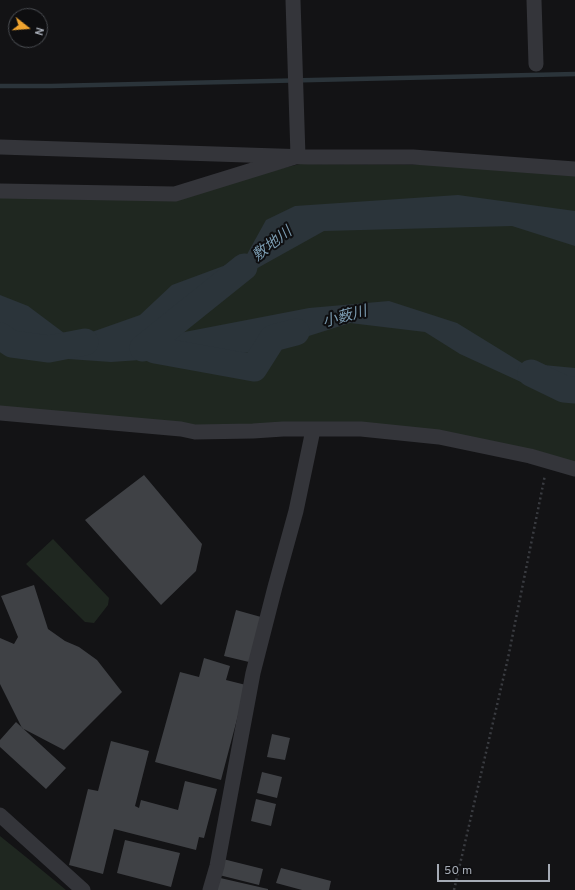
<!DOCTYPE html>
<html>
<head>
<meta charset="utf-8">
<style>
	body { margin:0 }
	#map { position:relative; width:575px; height:890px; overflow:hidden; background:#131315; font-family:Overpass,sans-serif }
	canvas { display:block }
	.north { position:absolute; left:8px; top:8px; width:40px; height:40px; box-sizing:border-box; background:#0e0e10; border:1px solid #4a4d52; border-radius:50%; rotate:107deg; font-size:11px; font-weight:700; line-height:16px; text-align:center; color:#a5abb5 }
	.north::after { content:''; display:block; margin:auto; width:14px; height:18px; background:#f0a42f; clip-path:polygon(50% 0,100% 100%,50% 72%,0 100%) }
	.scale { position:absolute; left:437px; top:864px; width:113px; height:18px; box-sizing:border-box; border:2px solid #a5abb5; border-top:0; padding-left:5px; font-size:12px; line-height:14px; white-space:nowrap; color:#a5abb5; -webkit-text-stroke:3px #0e0e10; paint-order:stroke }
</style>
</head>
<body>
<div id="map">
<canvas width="575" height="890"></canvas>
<div class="north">N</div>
<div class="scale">50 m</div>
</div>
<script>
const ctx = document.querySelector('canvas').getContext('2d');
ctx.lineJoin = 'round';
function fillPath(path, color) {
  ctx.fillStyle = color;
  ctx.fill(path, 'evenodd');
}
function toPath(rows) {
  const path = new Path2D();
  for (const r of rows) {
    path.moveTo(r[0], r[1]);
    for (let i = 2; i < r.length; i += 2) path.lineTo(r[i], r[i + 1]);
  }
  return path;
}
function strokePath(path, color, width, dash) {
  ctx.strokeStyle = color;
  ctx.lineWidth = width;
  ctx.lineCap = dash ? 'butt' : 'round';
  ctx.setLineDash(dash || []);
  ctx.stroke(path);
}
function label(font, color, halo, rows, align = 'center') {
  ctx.font = font + ' Overpass,"Noto Sans JP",sans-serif';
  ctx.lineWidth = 4;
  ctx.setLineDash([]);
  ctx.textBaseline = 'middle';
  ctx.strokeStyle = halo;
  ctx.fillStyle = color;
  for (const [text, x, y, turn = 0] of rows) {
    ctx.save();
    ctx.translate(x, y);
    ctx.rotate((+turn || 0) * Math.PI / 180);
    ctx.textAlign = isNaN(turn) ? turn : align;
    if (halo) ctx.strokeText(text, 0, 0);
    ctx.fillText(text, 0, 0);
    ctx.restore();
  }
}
fillPath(toPath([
	[300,164,517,165,575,171,575,471,424,429,206,431,0,414,0,197,185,191],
	[53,539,109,598,108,605,94,623,85,622,26,564],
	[0,836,26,857,66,890,0,890]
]), '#1f2720');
fillPath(toPath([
	[458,195,575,211,575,246,512,226,324,231,227,285,188,302,148,339,309,308,389,301,457,323,522,363,575,368,575,390,521,382,460,354,425,332,350,323,258,352,111,362,54,358,49,349,12,344,0,336,0,295,28,306,72,339,140,315,172,285,245,258,266,220,295,206]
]), '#2b343a');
strokePath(toPath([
	[0,86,51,86,575,74]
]), '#2b343a', 4.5);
strokePath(toPath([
	[0,336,12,344,49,349,85,342],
	[143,348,244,267],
	[155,350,254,368,273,338,296,332],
	[531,373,564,389,575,390]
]), '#2b343a', 27);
fillPath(toPath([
	[144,475,202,544,196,571,161,605,85,520],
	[34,585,48,629,65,641,79,647,97,660,122,692,64,750,22,728,0,684,0,638,14,644,18,637,1,596],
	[236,610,261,617,249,662,224,656],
	[204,658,230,666,226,680,246,685,221,780,155,762,180,672,199,677],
	[16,722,66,768,46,789,0,747,0,740],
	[272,734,290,738,285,760,267,757],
	[111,741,149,751,135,806,139,808,141,800,178,810,185,781,217,789,204,838,199,837,196,850,114,829,103,874,69,865,88,789,98,791],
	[262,772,282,777,277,798,257,793],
	[256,799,276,804,271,826,251,821],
	[125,840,180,853,171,887,117,873],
	[223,859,263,869,259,885,219,875],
	[281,868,331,881,329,890,302,890,276,883],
	[216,877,268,889,268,890,215,890]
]), '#3f4145');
strokePath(toPath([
	[454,890,508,658,545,475]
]), '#3a3c41', 2.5, [2, 3]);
strokePath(toPath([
	[534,0,536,64],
	[0,147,308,157,413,157,575,169],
	[0,191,175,194,298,156,293,0],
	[0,413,181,429,195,432,253,431,283,429,361,429,439,437,530,456,575,469],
	[0,815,83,890],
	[210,890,217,866,253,673,275,587,296,511,313,430]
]), '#34353a', 15);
label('italic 15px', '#7b9bb0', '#0e0e10', [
	["敷地川",273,245,-38],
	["小薮川",345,318,-15]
]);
</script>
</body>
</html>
